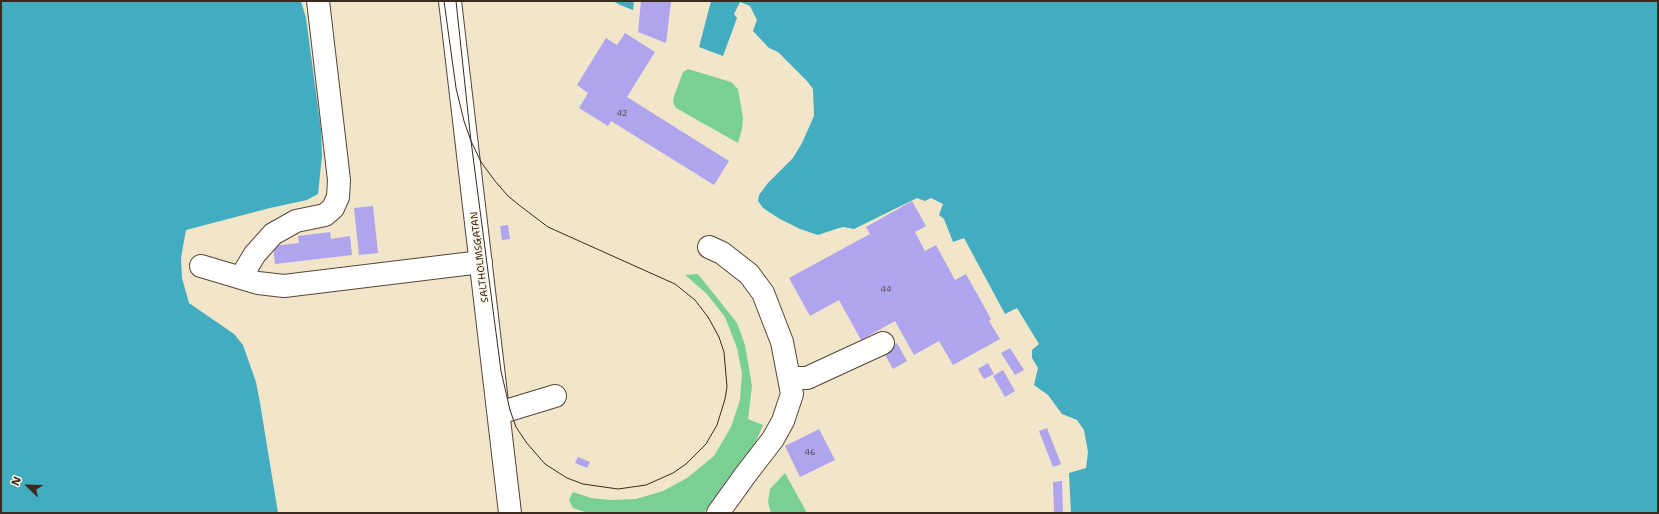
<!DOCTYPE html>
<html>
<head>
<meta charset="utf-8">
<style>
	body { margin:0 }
	#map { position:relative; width:1659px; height:514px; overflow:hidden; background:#f1e6c9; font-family:"Shantell Sans",sans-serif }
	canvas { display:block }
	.frame { position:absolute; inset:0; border:2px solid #3b2a1e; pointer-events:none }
	.north { position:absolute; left:8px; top:466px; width:40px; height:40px; -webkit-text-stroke:3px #fcf5e5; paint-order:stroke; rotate:293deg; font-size:11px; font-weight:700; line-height:16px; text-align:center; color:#3b2a1e }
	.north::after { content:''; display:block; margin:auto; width:14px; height:18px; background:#3b2a1e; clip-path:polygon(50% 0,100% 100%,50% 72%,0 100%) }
</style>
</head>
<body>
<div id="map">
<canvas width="1659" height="514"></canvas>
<div class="frame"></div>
<div class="north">N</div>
</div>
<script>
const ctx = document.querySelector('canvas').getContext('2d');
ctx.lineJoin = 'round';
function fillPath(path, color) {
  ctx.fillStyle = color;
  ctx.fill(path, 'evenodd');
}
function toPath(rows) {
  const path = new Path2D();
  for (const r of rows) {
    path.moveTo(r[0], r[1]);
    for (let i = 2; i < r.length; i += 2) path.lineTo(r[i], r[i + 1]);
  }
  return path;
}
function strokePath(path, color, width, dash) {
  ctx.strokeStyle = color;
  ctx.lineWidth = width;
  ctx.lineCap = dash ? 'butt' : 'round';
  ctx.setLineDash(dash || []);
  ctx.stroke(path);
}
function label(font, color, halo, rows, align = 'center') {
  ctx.font = font + ' "Shantell Sans",sans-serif';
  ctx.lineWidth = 3;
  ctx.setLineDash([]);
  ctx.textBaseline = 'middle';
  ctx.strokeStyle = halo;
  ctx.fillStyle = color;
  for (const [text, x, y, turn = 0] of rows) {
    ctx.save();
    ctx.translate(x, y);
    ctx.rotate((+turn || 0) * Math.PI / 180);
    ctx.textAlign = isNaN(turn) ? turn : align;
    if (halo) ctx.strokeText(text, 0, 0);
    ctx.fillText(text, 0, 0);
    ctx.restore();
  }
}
fillPath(toPath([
	[688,69,731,82,738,89,743,118,742,129,738,143,676,108,673,102,674,96,683,72],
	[698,274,737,323,745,345,752,386,748,419,763,425,754,446,704,513,588,513,573,508,569,500,573,492,591,498,610,500,636,499,663,491,687,478,714,456,731,427,740,400,742,373,737,348,725,317,707,294,685,275],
	[785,473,807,513,771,513,768,502,770,489]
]), '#7ad094');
fillPath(toPath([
	[1,1,301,1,306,18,321,130,322,156,318,194,307,200,270,208,186,230,181,258,182,278,189,303,234,334,243,345,256,382,260,403,278,513,1,513],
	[613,1,634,1,633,10,620,5],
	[711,1,1658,1,1658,513,1071,513,1069,473,1086,468,1088,452,1084,430,1077,420,1062,414,1048,395,1034,385,1038,368,1032,358,1032,350,1039,344,1017,308,1005,314,964,238,953,242,944,219,939,215,943,204,931,198,925,201,917,198,854,229,843,227,836,229,818,235,800,229,780,219,763,208,758,201,759,195,768,183,793,158,802,143,814,116,813,89,807,81,778,52,769,48,753,31,757,20,750,6,740,2,734,14,737,18,723,56,699,47]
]), '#42adc0');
fillPath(toPath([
	[641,1,671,1,666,43,638,32],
	[625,33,655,52,627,97,729,161,714,185,611,121,608,126,579,108,588,93,577,85,606,38,617,45],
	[912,201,926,226,915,232,925,251,936,245,955,280,966,274,991,319,989,321,1000,339,953,365,939,341,914,355,895,321,861,340,839,300,810,316,789,278,870,234,866,227],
	[373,206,378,253,359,255,354,208],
	[508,225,510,239,502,240,500,226],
	[330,232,331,239,350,236,352,255,275,264,273,246,299,243,298,236],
	[897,343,907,361,893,369,883,351],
	[1010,348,1024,370,1015,375,1001,353],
	[988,363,994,374,984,379,978,369],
	[1003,370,1015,391,1005,397,993,376],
	[1047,428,1061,464,1053,467,1039,431],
	[819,429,835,460,800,477,785,446],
	[578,457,590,462,587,468,575,463],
	[1062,481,1063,513,1054,513,1053,482]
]), '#afa4ee');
const minor = toPath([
	[450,1,510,513],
	[709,247,722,253,749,274,763,293,782,342,792,394,783,421,773,439,746,474,718,513],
	[201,266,258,283,284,286,481,262],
	[241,277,255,254,273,234,296,221,325,215,333,208,338,197,339,180,318,1],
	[789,378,807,378,883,343],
	[499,413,555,396]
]);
strokePath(minor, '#564638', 24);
strokePath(minor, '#fff', 22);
strokePath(toPath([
	[444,1,456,88,464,121,471,141,481,162,495,181,508,196,519,205,548,227,675,284,695,300,708,317,719,337,724,352,727,387,725,399,717,425,706,444,686,464,673,473,646,485,618,489,583,484,567,478,545,464,526,442,516,427,510,410,501,371,471,141,456,1]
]), '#3b2a1e', 1);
label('8px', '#584852', null, [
	["42",622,114],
	["44",886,290],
	["46",810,453]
]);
label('10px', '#3b2a1e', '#fcf5e5', [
	["SALTHOLMSGATAN",480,257,-97]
]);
</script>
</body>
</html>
